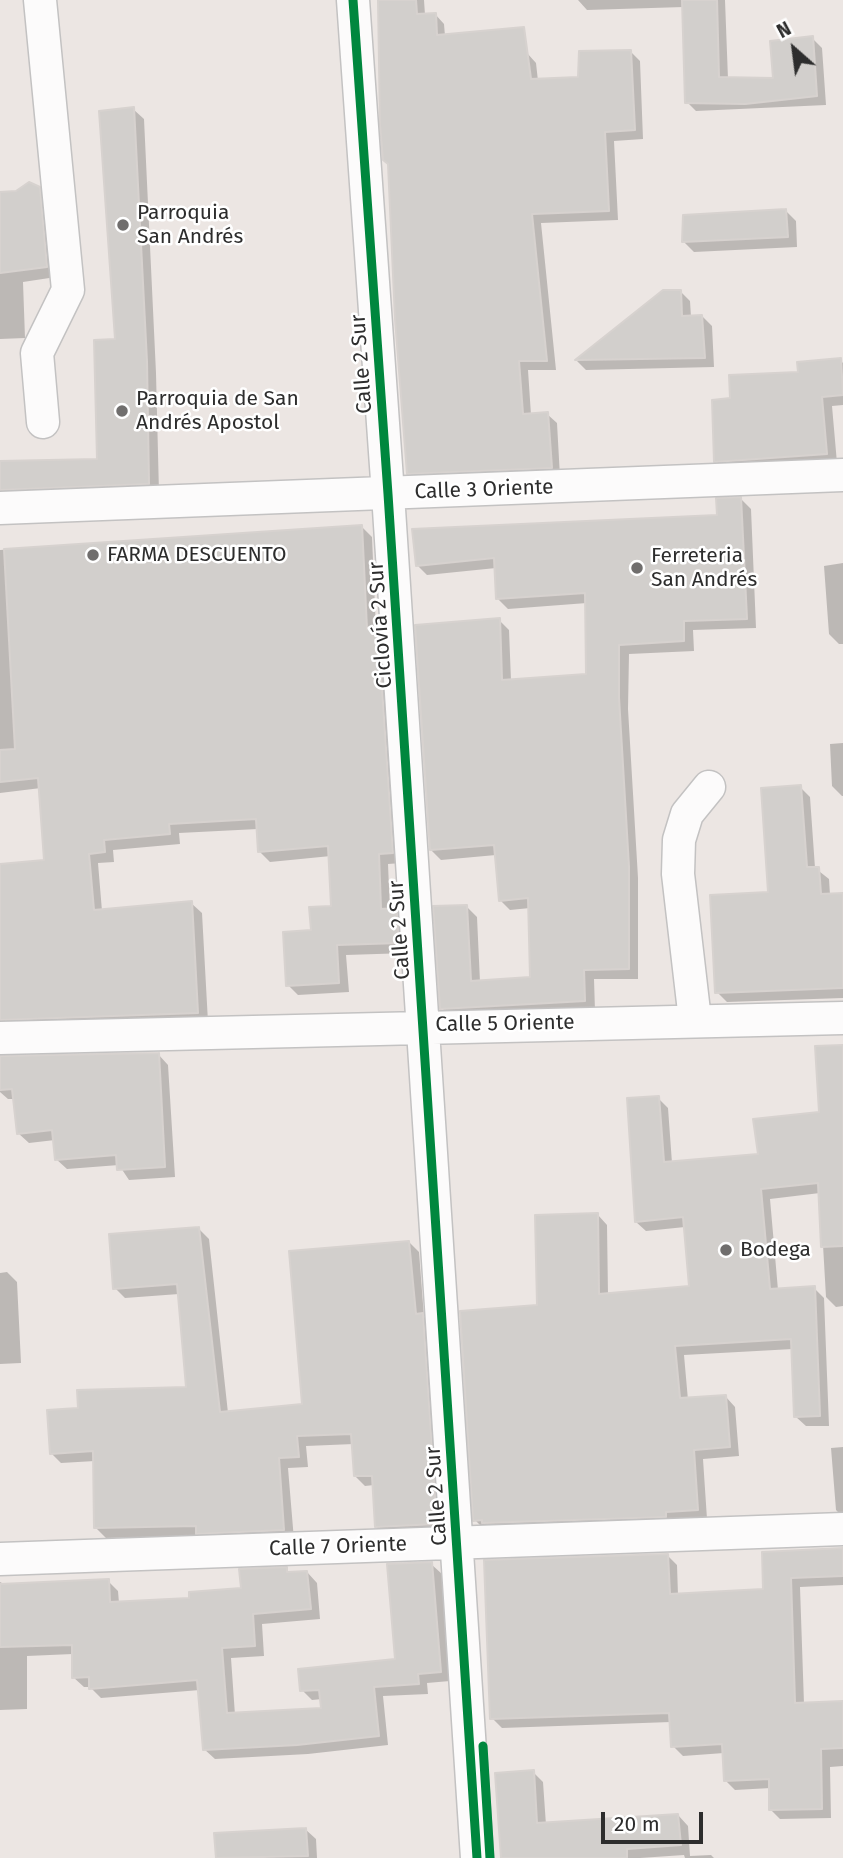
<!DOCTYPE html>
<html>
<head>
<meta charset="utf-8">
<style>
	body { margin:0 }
	#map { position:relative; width:843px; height:1858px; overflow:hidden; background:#ece6e3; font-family:"Fira Sans",sans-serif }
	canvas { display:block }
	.north { position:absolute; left:759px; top:14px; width:70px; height:70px; -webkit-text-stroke:5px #fff; paint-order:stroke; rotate:332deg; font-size:19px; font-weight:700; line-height:28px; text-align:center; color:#2d2d2d }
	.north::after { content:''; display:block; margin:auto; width:24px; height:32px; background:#2d2d2d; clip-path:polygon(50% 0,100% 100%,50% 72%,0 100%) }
	.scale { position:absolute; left:601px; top:1812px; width:102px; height:32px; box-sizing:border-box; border:4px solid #2d2d2d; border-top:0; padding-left:9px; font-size:21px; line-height:24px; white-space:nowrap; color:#2d2d2d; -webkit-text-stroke:5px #fff; paint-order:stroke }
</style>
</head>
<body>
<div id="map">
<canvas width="843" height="1858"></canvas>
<div class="north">N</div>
<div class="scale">20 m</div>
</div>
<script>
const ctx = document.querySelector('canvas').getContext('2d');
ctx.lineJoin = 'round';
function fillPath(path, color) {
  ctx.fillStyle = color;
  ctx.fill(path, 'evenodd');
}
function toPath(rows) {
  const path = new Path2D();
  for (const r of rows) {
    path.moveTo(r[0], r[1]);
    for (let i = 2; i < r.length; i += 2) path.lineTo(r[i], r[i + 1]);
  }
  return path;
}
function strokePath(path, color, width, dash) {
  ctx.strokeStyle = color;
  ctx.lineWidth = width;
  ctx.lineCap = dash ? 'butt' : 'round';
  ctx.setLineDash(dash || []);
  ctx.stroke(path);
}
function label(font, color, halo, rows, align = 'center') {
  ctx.font = font + ' "Fira Sans",sans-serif';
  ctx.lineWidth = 5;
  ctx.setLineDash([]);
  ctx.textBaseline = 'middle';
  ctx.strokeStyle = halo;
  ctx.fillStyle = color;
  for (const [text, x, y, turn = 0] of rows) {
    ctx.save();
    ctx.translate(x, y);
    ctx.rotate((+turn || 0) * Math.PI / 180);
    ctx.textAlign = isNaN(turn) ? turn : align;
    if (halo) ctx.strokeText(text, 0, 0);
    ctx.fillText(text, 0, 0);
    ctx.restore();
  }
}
fillPath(toPath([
	[379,0,424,0,425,15,435,14,444,24,445,36,527,53,536,63,538,81,580,79,631,52,640,61,643,139,614,141,618,220,541,223,556,370,528,370,531,415,547,414,557,423,560,477,419,482,409,473],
	[578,0,725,0,728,79,775,79,812,38,822,48,826,105,696,111,687,102,684,7,587,10],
	[133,109,144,119,156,373,159,493,0,505,0,463,99,461,117,341],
	[39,189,49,199,56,277,23,282,25,338,0,339,0,194],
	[786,211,796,221,797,247,694,252,684,242],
	[663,291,680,291,690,301,691,317,702,316,712,326,714,367,586,370,577,361],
	[840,360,843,363,843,405,832,406,837,463,726,471,716,461,732,400],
	[741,499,751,509,756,628,693,630,694,651,629,654,628,709,638,878,638,979,594,979,595,1011,452,1019,442,1008,466,906,477,917,480,982,532,979,530,908,510,910,500,900,496,855,441,860,431,850,499,620,509,630,511,681,588,676,587,603,508,609,498,599,496,568,427,575,417,565,718,517],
	[362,527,372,537,376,630,388,640,402,863,388,864,390,911,396,910,406,920,408,953,346,955,349,992,298,995,288,985,312,932,332,908,331,856,270,862,260,852,258,829,179,833,180,844,113,850,114,862,98,863,102,911,191,903,202,913,208,1022,0,1031,0,865,46,862,41,788,0,793,0,550],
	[843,563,843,644,839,644,829,634,824,566],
	[843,743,843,796,842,796,832,786,830,744],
	[800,787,810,797,815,868,829,879,830,895,843,894,843,998,727,1002,717,992,770,893],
	[843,1046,843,1306,836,1307,826,1297,820,1193,770,1199,778,1290,814,1288,824,1298,829,1426,806,1426,796,1417,793,1349,684,1355,688,1400,726,1397,735,1407,739,1456,703,1459,707,1519,485,1530,475,1520,598,1215,607,1225,608,1295,691,1288,685,1227,646,1231,636,1222,658,1098,668,1108,672,1163,760,1155,820,1114],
	[158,1054,168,1065,175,1177,129,1180,119,1165,67,1169,56,1159,55,1140,29,1143,18,1133,15,1099,8,1099,0,1092,0,1056],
	[199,1229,209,1239,228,1413,304,1406,409,1242,419,1252,424,1317,432,1325,446,1533,386,1537,376,1527,374,1485,365,1486,355,1476,354,1444,306,1446,308,1467,288,1468,294,1540,208,1543,201,1536,106,1538,96,1528,95,1461,61,1463,51,1453,80,1410,188,1389,179,1294,125,1298,115,1288],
	[7,1272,17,1282,21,1363,0,1364,0,1273],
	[843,1447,843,1517,836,1510,831,1448],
	[843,1549,843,1585,800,1587,804,1704,843,1703,843,1766,830,1767,831,1818,780,1819,770,1809,771,1788,735,1790,726,1781,724,1753,683,1756,673,1746,671,1722,502,1728,492,1718,667,1555,677,1565,678,1595,765,1591],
	[431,1564,442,1574,450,1681,427,1683,428,1694,383,1696,388,1745,308,1754,215,1759,204,1749,200,1690,101,1698,90,1687,84,1687,73,1677,73,1654,27,1656,27,1709,0,1710,0,1582,8,1586,108,1581,118,1591,119,1603,191,1600,242,1589,286,1569,291,1574,307,1572,317,1583,320,1619,262,1624,264,1656,231,1658,235,1715,323,1710,322,1699,312,1700,302,1690,396,1661],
	[533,1772,543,1782,546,1825,678,1815,688,1826,690,1856,711,1855,714,1858,685,1858,684,1855,640,1858,504,1858],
	[305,1829,316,1839,317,1858,217,1858,216,1835]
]), '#0003');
const building = toPath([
	[378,0,416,0,417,14,436,13,437,35,524,27,531,79,578,77,579,51,631,50,635,130,605,132,609,211,532,214,547,361,519,361,523,414,548,412,552,468,407,474,395,319,388,164,383,160,380,125,378,0],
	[682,0,717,0,719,77,773,78,770,41,813,36,817,96,745,104,685,103,682,0],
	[134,107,147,362,149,484,0,490,0,461,97,459,94,340,115,339,99,111,134,107],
	[29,182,40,187,47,267,0,273,0,192,16,191,29,182],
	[786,209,788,237,682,242,683,215,786,209],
	[663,290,681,290,682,316,702,315,705,358,575,360,663,290],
	[841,358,843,395,822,397,827,454,714,462,712,400,730,398,729,375,798,372,797,362,841,358],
	[741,497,747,619,684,621,684,641,619,645,619,698,629,867,629,969,584,970,585,1001,440,1009,433,906,467,905,471,981,530,977,528,898,499,901,494,845,430,850,415,625,500,618,502,680,586,674,585,593,496,599,494,558,416,566,412,529,717,515,716,498,741,497],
	[362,525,367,629,378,628,393,853,379,854,381,909,397,908,399,943,337,945,339,983,286,986,283,932,311,930,309,907,331,906,328,846,258,852,256,819,169,824,170,834,104,840,105,852,89,854,94,910,192,901,198,1013,0,1020,0,864,44,860,38,778,0,782,0,750,15,749,4,549,362,525],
	[801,785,807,867,819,867,821,894,843,893,843,988,715,993,710,895,768,892,761,788,801,785],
	[843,1045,843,1246,821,1247,818,1183,761,1189,770,1289,815,1286,820,1416,794,1417,791,1339,675,1346,680,1398,726,1395,730,1447,694,1450,698,1510,666,1512,666,1517,482,1523,482,1520,473,1521,460,1311,537,1305,535,1215,598,1213,599,1294,689,1286,683,1217,635,1222,627,1098,659,1096,664,1162,758,1154,753,1119,819,1112,815,1046,843,1045],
	[159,1053,165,1167,117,1170,116,1155,55,1160,52,1130,17,1134,12,1089,0,1090,0,1056,159,1053],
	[199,1227,220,1412,302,1404,289,1251,409,1241,416,1314,423,1313,437,1524,375,1527,372,1476,354,1476,351,1434,297,1436,299,1457,279,1458,284,1530,196,1534,196,1526,94,1528,93,1451,50,1454,47,1410,78,1408,77,1390,186,1387,177,1284,113,1289,109,1234,199,1227],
	[843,1548,843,1576,791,1578,795,1703,843,1701,843,1748,821,1749,822,1809,769,1810,769,1779,724,1781,722,1744,671,1747,669,1713,490,1719,484,1560,668,1554,670,1594,763,1589,762,1552,843,1548],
	[432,1562,441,1672,418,1674,419,1684,374,1687,379,1736,297,1745,203,1750,197,1680,89,1689,89,1677,72,1678,72,1645,0,1647,0,1584,109,1579,110,1602,189,1598,189,1592,241,1588,239,1569,287,1567,287,1572,307,1571,311,1609,253,1614,255,1646,222,1648,227,1713,321,1708,319,1690,300,1691,298,1669,395,1659,387,1564,432,1562],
	[534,1770,537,1823,678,1814,681,1845,627,1849,627,1858,501,1858,495,1773,534,1770],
	[306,1828,308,1856,216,1858,214,1833,306,1828]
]);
fillPath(building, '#d2cfcc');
strokePath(building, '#d7d2cf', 2);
const minor = toPath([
	[40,0,68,290,37,353,43,422],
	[353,0,388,494,477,1858],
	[0,508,843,475],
	[695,1020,678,874,679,840,687,814,709,787],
	[0,1038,843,1018],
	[0,1559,843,1529]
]);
strokePath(minor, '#c3c2c2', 35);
strokePath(minor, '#fcfbfb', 32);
strokePath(toPath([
	[353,0,388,494,477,1858],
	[483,1746,490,1858]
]), '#00873e', 9);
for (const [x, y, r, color] of [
	[123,225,7,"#706e6d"],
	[122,411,7,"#706e6d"],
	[93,555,7,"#706e6d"],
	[637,568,7,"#706e6d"],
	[726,1250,7,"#706e6d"]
]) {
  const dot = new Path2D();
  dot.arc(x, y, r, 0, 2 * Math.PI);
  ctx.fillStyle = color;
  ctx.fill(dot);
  strokePath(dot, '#fff', 2.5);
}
label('21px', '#2d2d2d', '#fff', [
	["Parroquia",137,213],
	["San Andrés",137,237],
	["Parroquia de San",136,399],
	["Andrés Apostol",136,423],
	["FARMA DESCUENTO",107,555],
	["Ferreteria",651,556],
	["San Andrés",651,580],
	["Bodega",740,1250]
], 'left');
label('21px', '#2d2d2d', '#fff', [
	["Calle 2 Sur",362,364,-94],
	["Calle 3 Oriente",484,490,-2],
	["Ciclovía 2 Sur",381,625,-94],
	["Calle 2 Sur",400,930,-94],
	["Calle 5 Oriente",505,1024,-1],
	["Calle 2 Sur",437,1496,-94],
	["Calle 7 Oriente",338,1547,-2]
]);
</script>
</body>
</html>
